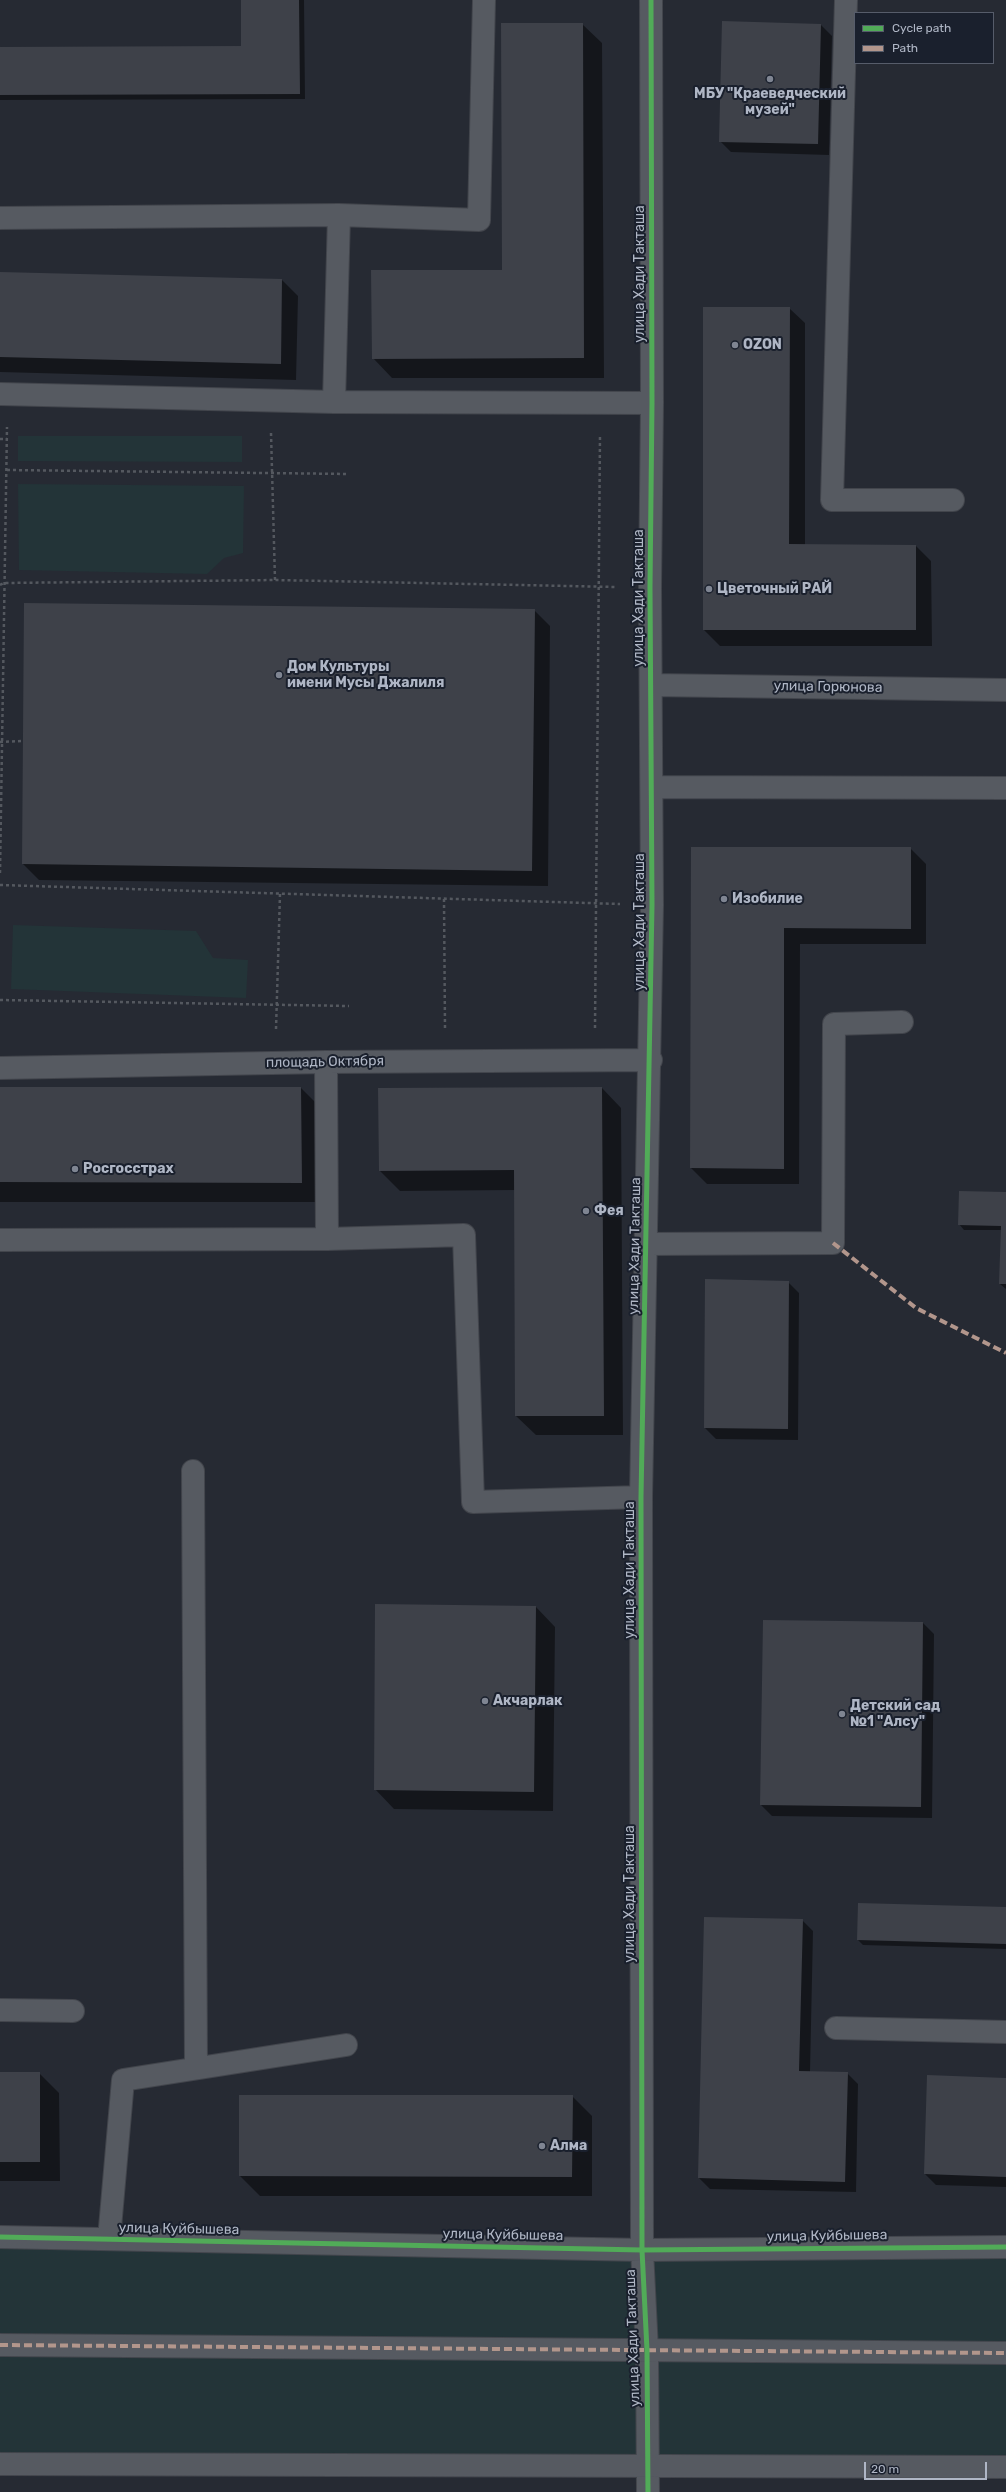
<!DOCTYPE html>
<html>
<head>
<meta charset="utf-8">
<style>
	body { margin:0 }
	#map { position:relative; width:1006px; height:2492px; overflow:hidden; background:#262a33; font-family:Rubik,sans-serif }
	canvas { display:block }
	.legend { position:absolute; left:854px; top:12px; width:140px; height:52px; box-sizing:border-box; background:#1a202d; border:1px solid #565c6a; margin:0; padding:5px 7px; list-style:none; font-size:12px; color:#afb6c5 }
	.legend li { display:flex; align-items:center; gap:8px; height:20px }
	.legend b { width:20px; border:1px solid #565c6a }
	.scale { position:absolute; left:864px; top:2462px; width:123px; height:18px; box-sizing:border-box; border:2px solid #afb6c5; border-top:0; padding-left:5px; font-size:12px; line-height:14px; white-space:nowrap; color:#afb6c5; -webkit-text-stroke:3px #1a202d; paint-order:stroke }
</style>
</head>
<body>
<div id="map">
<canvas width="1006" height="2492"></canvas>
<ul class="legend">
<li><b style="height:5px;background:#51ab58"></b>Cycle path</li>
<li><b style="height:5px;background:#b2968c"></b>Path</li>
</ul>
<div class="scale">20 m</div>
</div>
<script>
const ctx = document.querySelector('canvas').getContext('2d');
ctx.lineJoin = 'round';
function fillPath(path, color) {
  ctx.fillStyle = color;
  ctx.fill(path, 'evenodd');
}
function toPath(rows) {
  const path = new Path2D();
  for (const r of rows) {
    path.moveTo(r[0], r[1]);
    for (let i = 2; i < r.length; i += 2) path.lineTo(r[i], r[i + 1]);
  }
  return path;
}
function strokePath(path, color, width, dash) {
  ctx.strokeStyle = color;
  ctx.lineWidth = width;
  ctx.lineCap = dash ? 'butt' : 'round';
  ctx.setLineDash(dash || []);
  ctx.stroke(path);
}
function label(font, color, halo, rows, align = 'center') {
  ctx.font = font + ' Rubik,sans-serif';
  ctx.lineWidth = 4;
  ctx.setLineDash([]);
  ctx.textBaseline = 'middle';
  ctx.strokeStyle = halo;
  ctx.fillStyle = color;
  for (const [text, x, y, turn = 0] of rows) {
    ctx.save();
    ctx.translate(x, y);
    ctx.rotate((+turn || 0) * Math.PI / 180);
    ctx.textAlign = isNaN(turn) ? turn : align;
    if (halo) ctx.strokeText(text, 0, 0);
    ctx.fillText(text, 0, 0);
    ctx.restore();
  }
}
fillPath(toPath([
	[18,436,242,436,242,462,18,461],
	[18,484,244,486,243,553,224,558,207,574,19,570],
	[13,925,196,931,213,958,248,960,246,998,11,989],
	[0,2237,1006,2247,1006,2467,0,2464]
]), '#233438');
fillPath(toPath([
	[242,0,304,0,305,99,0,100,0,48,242,47],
	[582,24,602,43,604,378,392,378,373,358,503,271],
	[821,25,832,36,829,155,731,152,720,141],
	[0,273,282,280,298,296,296,380,0,372],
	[789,308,805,323,805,545,916,546,931,561,932,646,720,646,704,630],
	[534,610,550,626,548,886,39,880,23,864],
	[692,848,910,848,926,864,926,944,800,944,799,1184,707,1184,691,1168],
	[0,1088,301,1088,321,1108,321,1202,0,1202],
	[602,1088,621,1108,623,1435,536,1435,516,1416,515,1190,400,1191,380,1171],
	[1006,1193,1006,1289,1000,1284,1002,1230,964,1230,959,1224],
	[788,1282,799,1293,798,1440,716,1439,705,1428],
	[536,1607,555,1627,553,1811,394,1809,375,1789],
	[764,1621,923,1623,934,1634,932,1818,772,1816,761,1805],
	[1006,1908,1006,1949,863,1945,858,1940],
	[802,1920,813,1931,810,2072,847,2073,858,2084,856,2192,710,2189,699,2178],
	[0,2073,39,2073,59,2093,60,2181,0,2181],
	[928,2076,1006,2079,1006,2187,936,2185,925,2174],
	[572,2096,592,2116,592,2196,260,2196,240,2176]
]), '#0007');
fillPath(toPath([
	[241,0,299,0,300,94,0,95,0,47,241,46],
	[722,21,821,24,818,144,719,142],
	[501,23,583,23,584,358,372,359,371,270,502,270],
	[0,272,282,279,281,364,0,357],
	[703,307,790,307,789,544,916,545,916,630,703,630],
	[24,603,535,609,532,871,22,864],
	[691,847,911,847,911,929,784,928,784,1169,690,1168],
	[0,1087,301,1087,302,1183,0,1182],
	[602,1087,604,1416,515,1416,514,1170,379,1171,378,1088],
	[959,1191,1006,1192,1006,1284,999,1284,1001,1226,958,1225],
	[705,1279,789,1281,788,1429,704,1428],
	[375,1604,536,1606,534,1792,374,1790],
	[763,1620,923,1622,921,1807,760,1805],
	[858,1903,1006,1907,1006,1944,857,1940],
	[704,1917,803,1919,799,2071,848,2072,845,2182,698,2178],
	[0,2072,40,2072,40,2162,0,2162],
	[927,2075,1006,2078,1006,2177,924,2174],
	[239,2095,573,2095,572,2177,239,2176]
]), '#3e4149');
const minor = toPath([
	[846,0,832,500,953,500],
	[0,218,339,215,479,220,484,0],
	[0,394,334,402,652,403],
	[334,402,339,215],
	[651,685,1006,690],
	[652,787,1006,788],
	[326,1062,327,1239,464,1235,473,1502,641,1497],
	[0,1068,326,1062,651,1060],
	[0,1240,327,1239],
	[647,1244,833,1243,834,1024,902,1022],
	[193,1471,196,2068],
	[0,2010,73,2011],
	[836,2028,1006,2032],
	[0,2237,642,2250,1006,2247],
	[109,2239,123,2080,346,2045],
	[0,2345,1006,2353],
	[0,2464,1006,2467],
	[648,2492,647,2350,642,2250,641,1497,652,905,650,587,652,403,651,0]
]);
strokePath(minor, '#42454c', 24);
strokePath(toPath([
	[271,433,275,580],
	[0,439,7,439],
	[7,470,349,474],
	[0,585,4,583,275,580,617,587],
	[0,742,23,741],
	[0,873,7,427],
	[0,885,620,904],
	[444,899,445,1028],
	[0,1000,349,1006],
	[595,1028,600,435],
	[276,1029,280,894]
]), '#54585f', 2.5, [3, 3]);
strokePath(minor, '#565a61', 22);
strokePath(toPath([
	[833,1243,916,1308,1006,1353],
	[0,2345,1006,2353]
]), '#b2968c', 4, [8, 4]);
strokePath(toPath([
	[0,2237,642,2250,1006,2247],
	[648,2492,647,2350,642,2250,641,1497,652,905,650,587,652,403,651,0]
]), '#51ab58', 5);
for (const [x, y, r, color] of [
	[770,79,4,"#7f8592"],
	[735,345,4,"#7f8592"],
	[709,589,4,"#7f8592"],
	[279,675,4,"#7f8592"],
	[724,899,4,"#7f8592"],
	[75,1169,4,"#7f8592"],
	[586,1211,4,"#7f8592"],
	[485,1701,4,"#7f8592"],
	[842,1714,4,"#7f8592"],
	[542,2146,4,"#7f8592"]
]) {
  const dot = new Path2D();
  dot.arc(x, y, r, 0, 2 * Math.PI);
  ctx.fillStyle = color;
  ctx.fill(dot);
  strokePath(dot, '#1a202d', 1.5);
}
label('bold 14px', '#afb6c5', '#1a202d', [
	["МБУ \"Краеведческий",770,94,"center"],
	["музей\"",770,110,"center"],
	["OZON",743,345],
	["Цветочный РАЙ",717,589],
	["Дом Культуры",287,667],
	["имени Мусы Джалиля",287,683],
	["Изобилие",732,899],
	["Росгосстрах",83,1169],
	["Фея",594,1211],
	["Акчарлак",493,1701],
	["Детский сад",850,1706],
	["№1 \"Алсу\"",850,1722],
	["Алма",550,2146]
], 'left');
label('14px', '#afb6c5', '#1a202d', [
	["улица Хади Такташа",640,274,-90],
	["улица Хади Такташа",639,598,-90],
	["улица Горюнова",828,687,1],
	["улица Хади Такташа",640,922,-90],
	["площадь Октября",325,1062,-1],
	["улица Хади Такташа",635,1246,-89],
	["улица Хади Такташа",630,1570,-90],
	["улица Хади Такташа",630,1894,-90],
	["улица Куйбышева",179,2229,1],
	["улица Куйбышева",503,2235,1],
	["улица Куйбышева",827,2236,-1],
	["улица Хади Такташа",633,2338,-92]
]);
</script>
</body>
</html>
